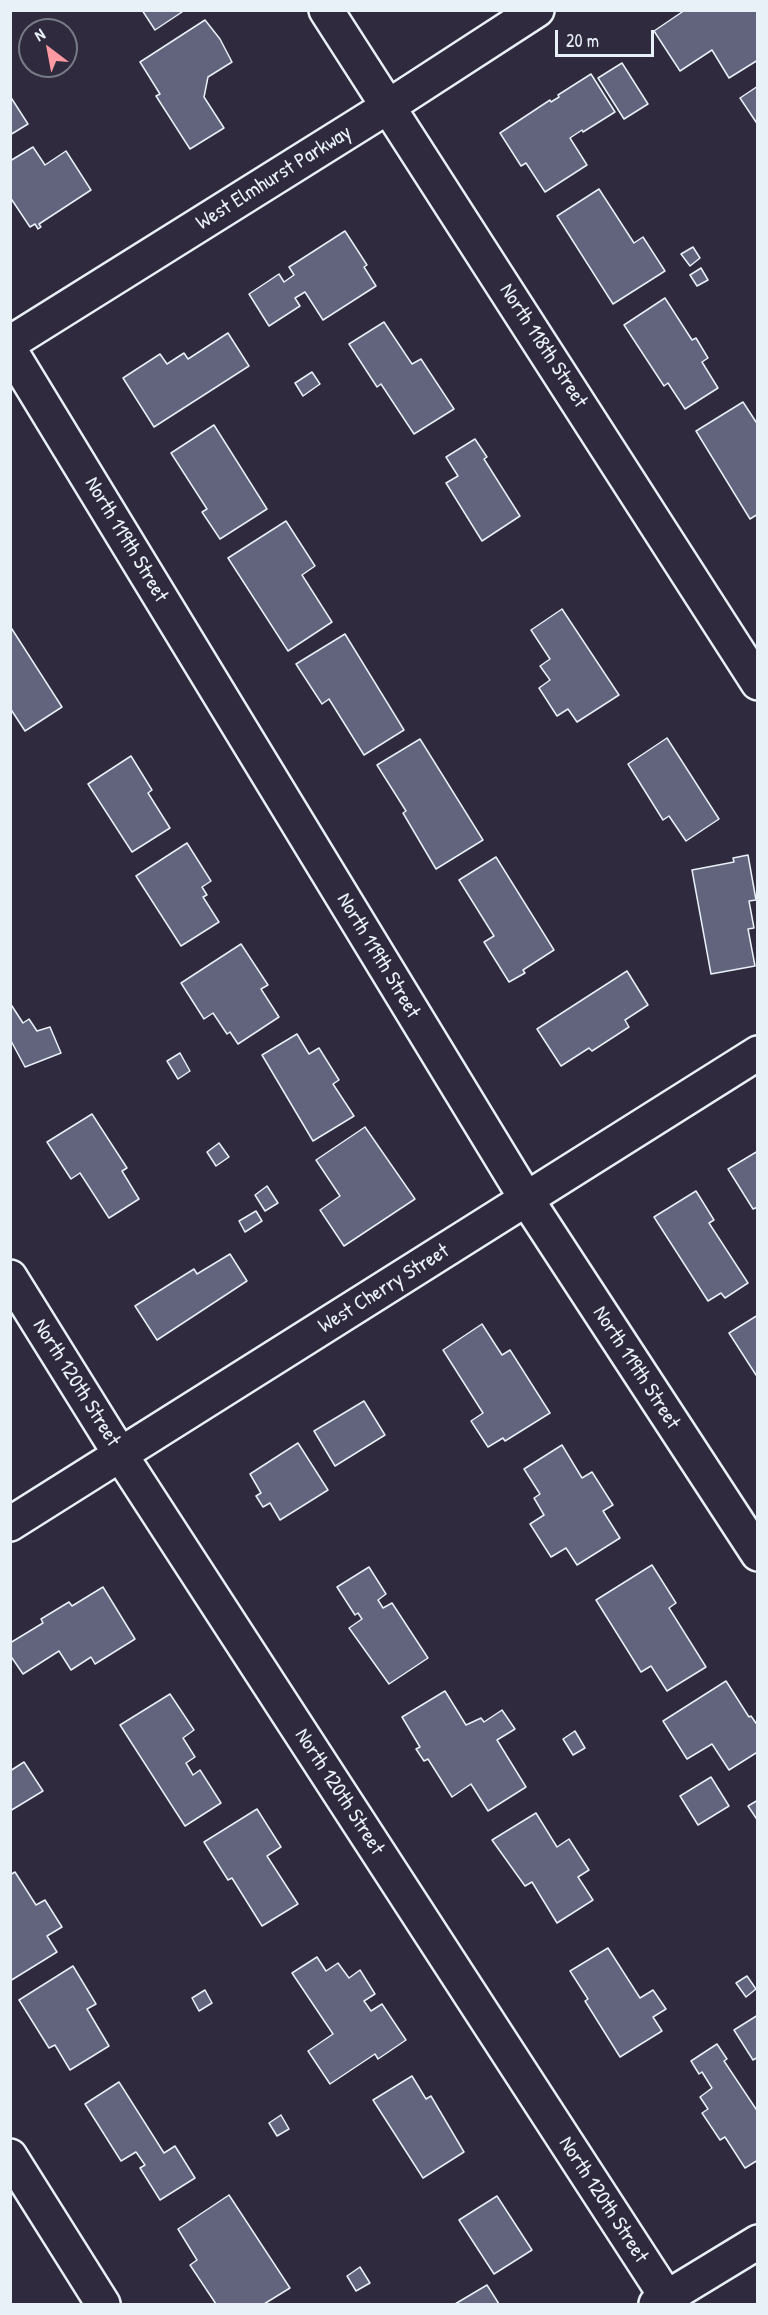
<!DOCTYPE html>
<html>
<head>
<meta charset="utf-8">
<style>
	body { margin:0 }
	#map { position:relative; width:768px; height:2315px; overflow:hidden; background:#2f2a3d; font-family:"Patrick Hand",sans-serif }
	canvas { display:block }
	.frame { position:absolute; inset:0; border:12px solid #e8f1f8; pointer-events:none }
	.north { position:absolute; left:18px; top:18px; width:60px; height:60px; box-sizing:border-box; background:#2f2a3d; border:2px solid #797a88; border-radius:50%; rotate:328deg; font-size:16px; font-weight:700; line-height:24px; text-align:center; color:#e8f1f8 }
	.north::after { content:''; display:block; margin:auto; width:21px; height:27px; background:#ff9aa2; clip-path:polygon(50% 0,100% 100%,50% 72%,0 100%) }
	.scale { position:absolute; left:555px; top:30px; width:99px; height:27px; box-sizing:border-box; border:3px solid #e8f1f8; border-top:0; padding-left:8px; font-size:18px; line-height:21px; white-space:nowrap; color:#e8f1f8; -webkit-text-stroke:4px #2f2a3d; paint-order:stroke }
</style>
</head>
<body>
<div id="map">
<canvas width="768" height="2315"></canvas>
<div class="frame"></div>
<div class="north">N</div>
<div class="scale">20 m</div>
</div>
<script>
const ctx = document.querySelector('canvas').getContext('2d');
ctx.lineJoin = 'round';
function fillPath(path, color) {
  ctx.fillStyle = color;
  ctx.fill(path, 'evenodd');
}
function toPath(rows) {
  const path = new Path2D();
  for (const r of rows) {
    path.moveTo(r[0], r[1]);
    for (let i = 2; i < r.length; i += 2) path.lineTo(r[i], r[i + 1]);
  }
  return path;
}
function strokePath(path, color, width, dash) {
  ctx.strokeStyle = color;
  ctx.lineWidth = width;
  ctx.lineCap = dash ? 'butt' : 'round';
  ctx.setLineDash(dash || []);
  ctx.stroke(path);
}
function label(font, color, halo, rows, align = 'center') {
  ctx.font = font + ' "Patrick Hand",sans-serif';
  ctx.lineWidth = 4.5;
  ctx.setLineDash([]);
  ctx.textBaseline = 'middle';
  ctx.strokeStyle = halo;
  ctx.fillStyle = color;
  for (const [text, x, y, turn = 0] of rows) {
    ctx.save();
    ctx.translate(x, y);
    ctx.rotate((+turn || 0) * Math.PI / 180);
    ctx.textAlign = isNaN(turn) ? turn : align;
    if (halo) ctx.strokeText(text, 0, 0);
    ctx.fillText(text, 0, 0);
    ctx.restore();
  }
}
const building = toPath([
	[142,10,185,10,155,30,142,10],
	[685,10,758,10,758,60,729,78,712,50,680,71,654,31,685,10],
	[205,20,220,39,232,62,208,77,204,97,224,128,190,149,156,96,160,94,140,62,205,20],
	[622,63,648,104,624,119,598,78,622,63],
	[591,74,615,112,583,132,582,130,570,138,587,165,545,192,526,163,521,166,500,133,550,100,551,102,559,97,558,95,591,74],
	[758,86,758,125,740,98,758,86],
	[10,96,28,124,10,135,10,96],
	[33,147,45,165,66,151,91,190,39,224,41,227,38,229,35,224,30,227,10,197,10,161,33,147],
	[599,189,634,243,643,237,665,271,613,304,557,216,599,189],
	[345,231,367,265,364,267,376,286,323,320,305,292,295,298,300,306,269,326,249,294,279,274,284,282,294,275,289,267,345,231],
	[693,247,700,258,690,266,681,254,693,247],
	[701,268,708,280,697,286,690,275,701,268],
	[665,298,692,340,696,338,708,358,702,362,718,388,685,409,668,383,664,386,624,325,665,298],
	[384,322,412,364,421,359,454,409,414,434,381,384,377,387,349,344,384,322],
	[228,333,249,366,154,427,123,378,160,354,167,364,184,353,188,359,228,333],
	[312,372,320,384,303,396,295,383,312,372],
	[743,402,758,425,758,514,750,519,696,431,743,402],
	[214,425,267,509,220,539,202,512,207,509,171,453,214,425],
	[475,439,487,457,484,459,520,516,482,541,446,483,458,476,446,457,475,439],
	[286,521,315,566,302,575,332,622,288,651,228,558,286,521],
	[562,609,619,695,577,722,568,709,557,716,539,688,550,680,540,666,550,659,531,630,562,609],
	[10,626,62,707,25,731,10,708,10,626],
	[345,634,404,730,364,755,329,699,322,704,296,664,345,634],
	[667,738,719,819,686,841,669,816,663,820,628,764,667,738],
	[420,739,483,840,436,869,403,813,406,811,377,765,420,739],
	[131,756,152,790,148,793,170,828,132,852,88,784,131,756],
	[187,843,211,881,202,887,207,895,203,897,219,922,181,946,136,876,187,843],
	[748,855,756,900,749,901,754,928,748,929,755,966,711,974,692,870,734,862,733,858,748,855],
	[496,857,554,950,523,970,525,973,509,982,484,942,494,936,459,880,496,857],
	[241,944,268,985,261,989,279,1017,238,1044,230,1032,227,1034,213,1013,204,1019,181,983,241,944],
	[627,971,648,1005,625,1020,629,1027,592,1051,589,1048,561,1066,537,1029,627,971],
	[10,1003,23,1023,29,1019,37,1031,50,1027,61,1053,25,1067,10,1039,10,1003],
	[297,1034,309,1054,319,1048,339,1080,333,1084,354,1116,313,1141,262,1055,297,1034],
	[180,1053,190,1071,178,1079,167,1061,180,1053],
	[92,1114,127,1168,122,1171,139,1199,109,1218,80,1173,71,1179,47,1142,92,1114],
	[365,1127,415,1199,344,1246,320,1210,340,1196,316,1160,365,1127],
	[219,1143,229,1157,216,1166,207,1152,219,1143],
	[758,1151,758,1207,753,1209,728,1169,758,1151],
	[267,1186,278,1203,265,1211,255,1195,267,1186],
	[696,1191,714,1220,709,1223,748,1283,725,1298,721,1293,708,1301,654,1217,696,1191],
	[256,1211,262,1221,245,1232,239,1221,256,1211],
	[230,1254,247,1281,157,1340,135,1306,194,1269,197,1274,230,1254],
	[758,1315,758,1374,756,1375,729,1333,758,1315],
	[482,1324,502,1355,510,1350,550,1413,505,1441,503,1438,488,1447,471,1421,483,1413,443,1350,482,1324],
	[364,1401,385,1435,335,1466,314,1431,364,1401],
	[298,1443,328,1490,280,1520,270,1503,263,1507,256,1496,261,1493,250,1474,298,1443],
	[562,1445,582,1478,592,1472,613,1505,603,1511,620,1538,577,1565,566,1548,551,1557,530,1524,544,1515,534,1498,540,1494,524,1469,562,1445],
	[652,1565,676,1603,669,1608,706,1667,667,1691,651,1666,641,1672,596,1600,652,1565],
	[369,1567,386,1594,378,1600,383,1608,392,1603,428,1658,389,1684,349,1628,362,1619,358,1613,355,1615,337,1587,369,1567],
	[103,1587,135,1639,95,1664,91,1657,71,1670,59,1651,23,1674,10,1655,10,1643,43,1623,41,1619,69,1602,72,1606,103,1587],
	[726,1681,749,1717,751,1716,758,1726,758,1755,756,1753,729,1770,712,1744,687,1759,663,1721,726,1681],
	[445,1691,466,1725,481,1718,484,1722,502,1710,515,1729,497,1740,526,1787,488,1811,471,1784,452,1797,428,1759,424,1761,416,1749,420,1747,402,1717,445,1691],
	[170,1694,194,1730,183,1738,195,1757,186,1763,193,1775,200,1770,221,1803,185,1826,120,1725,170,1694],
	[575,1731,585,1748,573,1755,563,1739,575,1731],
	[24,1762,43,1791,10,1811,10,1771,24,1762],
	[711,1777,729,1806,698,1825,680,1796,711,1777],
	[758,1800,758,1821,748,1806,758,1800],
	[257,1809,281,1847,267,1856,298,1904,262,1926,232,1878,228,1880,204,1842,257,1809],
	[536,1813,557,1847,569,1839,589,1870,578,1877,593,1900,557,1923,532,1882,525,1886,492,1840,536,1813],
	[15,1872,36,1905,45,1900,62,1927,47,1936,57,1952,10,1981,10,1875,15,1872],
	[608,1948,640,1998,653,1990,666,2009,653,2017,662,2031,620,2057,585,2001,588,1999,570,1971,608,1948],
	[317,1957,326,1971,338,1963,349,1978,360,1970,375,1994,364,2001,371,2011,382,2004,406,2040,378,2059,375,2054,330,2084,308,2051,333,2034,292,1973,317,1957],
	[73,1966,96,2004,87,2009,109,2046,70,2070,55,2045,49,2048,19,2000,73,1966],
	[747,1976,756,1989,746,1997,736,1983,747,1976],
	[205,1990,212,2003,199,2011,192,1998,205,1990],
	[758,2015,758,2057,753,2060,734,2030,758,2015],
	[717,2044,727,2059,724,2061,758,2112,758,2160,745,2168,725,2137,720,2140,702,2113,708,2109,700,2097,712,2088,702,2072,699,2074,691,2061,717,2044],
	[412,2076,426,2099,431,2096,464,2152,423,2178,373,2100,412,2076],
	[119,2082,164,2153,175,2146,195,2178,160,2200,140,2168,145,2165,136,2152,121,2161,85,2104,119,2082],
	[281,2115,289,2129,277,2136,269,2123,281,2115],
	[229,2195,290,2288,264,2304,216,2304,190,2265,197,2260,178,2229,229,2195],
	[497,2196,532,2250,494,2274,459,2220,497,2196],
	[360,2267,370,2283,356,2291,347,2276,360,2267],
	[487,2285,499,2304,455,2304,487,2285]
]);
fillPath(building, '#62647e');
strokePath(building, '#e8f1f8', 1.5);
const minor = toPath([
	[326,10,758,683],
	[10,343,389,106,537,10],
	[10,350,527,1200,758,1554],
	[10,1277,120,1454,671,2304],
	[10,1524,758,1053],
	[10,2156,103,2304],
	[656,2304,758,2242]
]);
strokePath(minor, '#e8f1f8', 38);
strokePath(minor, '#2f2a3d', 33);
label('21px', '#e8f1f8', '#2f2a3d', [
	["West Elmhurst Parkway",274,178,-32],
	["North 118th Street",543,346,57],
	["North 119th Street",126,540,59],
	["North 119th Street",378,956,59],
	["West Cherry Street",384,1289,-32],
	["North 119th Street",636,1368,57],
	["North 120th Street",76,1383,58],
	["North 120th Street",339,1792,57],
	["North 120th Street",603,2200,57]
]);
</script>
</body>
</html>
